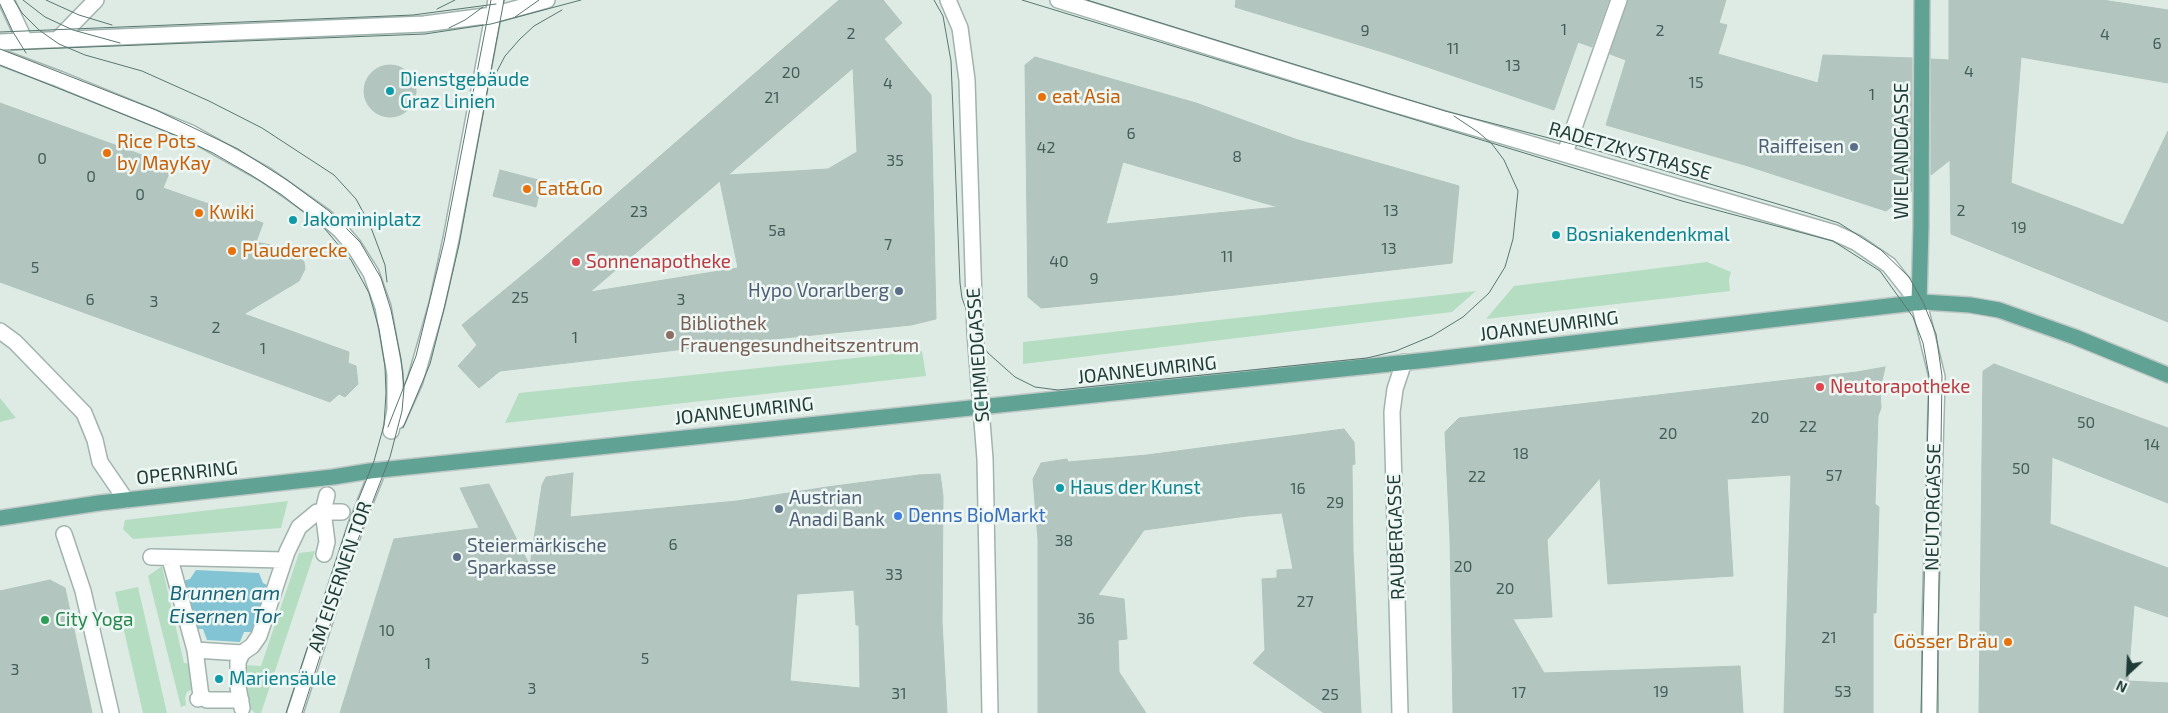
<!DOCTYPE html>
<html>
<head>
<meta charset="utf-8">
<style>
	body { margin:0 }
	#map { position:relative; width:2168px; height:713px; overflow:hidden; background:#deebe5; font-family:"Exo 2",sans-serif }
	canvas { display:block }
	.north { position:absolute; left:2103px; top:648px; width:50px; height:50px; -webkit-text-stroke:4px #eef7f3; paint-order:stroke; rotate:205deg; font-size:14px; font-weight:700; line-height:20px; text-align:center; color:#1e3b35 }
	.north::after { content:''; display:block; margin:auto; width:18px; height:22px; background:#1e3b35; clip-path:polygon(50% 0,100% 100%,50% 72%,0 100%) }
</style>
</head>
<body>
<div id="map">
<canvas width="2168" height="713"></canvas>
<div class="north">N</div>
</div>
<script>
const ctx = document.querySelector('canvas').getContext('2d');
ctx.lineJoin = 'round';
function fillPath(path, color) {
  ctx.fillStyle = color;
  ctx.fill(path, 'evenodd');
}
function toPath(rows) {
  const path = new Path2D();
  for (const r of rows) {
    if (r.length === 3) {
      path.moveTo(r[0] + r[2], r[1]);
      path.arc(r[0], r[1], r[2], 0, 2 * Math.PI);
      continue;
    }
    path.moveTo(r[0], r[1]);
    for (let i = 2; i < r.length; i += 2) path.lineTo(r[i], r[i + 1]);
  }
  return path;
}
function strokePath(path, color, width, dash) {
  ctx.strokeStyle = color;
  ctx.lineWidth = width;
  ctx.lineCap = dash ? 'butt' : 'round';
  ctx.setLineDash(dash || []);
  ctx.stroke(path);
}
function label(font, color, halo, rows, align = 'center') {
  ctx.font = font + ' "Exo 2",sans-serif';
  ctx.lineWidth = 5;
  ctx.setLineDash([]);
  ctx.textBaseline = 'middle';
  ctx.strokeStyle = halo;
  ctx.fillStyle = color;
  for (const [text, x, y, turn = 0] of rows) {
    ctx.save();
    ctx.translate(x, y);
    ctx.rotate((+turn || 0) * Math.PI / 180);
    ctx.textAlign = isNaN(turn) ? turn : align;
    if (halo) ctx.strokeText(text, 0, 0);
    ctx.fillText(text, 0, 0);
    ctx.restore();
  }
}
fillPath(toPath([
	[1707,262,1731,272,1729,279,1730,291,1486,319,1514,286],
	[1476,291,1452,312,1023,364,1023,342],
	[922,351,926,376,505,423,519,393],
	[0,398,16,418,0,422],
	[288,501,281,528,133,539,123,529,125,520],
	[315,551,261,713,255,713,245,704,244,665,261,666,299,553],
	[162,566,184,663,195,664,193,689,187,692,185,697,186,705,181,707,148,576],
	[138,587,167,713,143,713,115,592]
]), '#b5ddc2');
fillPath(toPath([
	[196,570,259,573,263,583,269,586,253,632,244,632,240,642,207,640,203,629,195,629,183,581,190,579]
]), '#82c3d4');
const building = toPath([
	[839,0,883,0,902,23,884,39,931,95,936,319,911,325,735,343,500,371,479,388,458,366,477,345,462,325,542,259,839,0],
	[853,68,857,152,828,169,728,175,853,68],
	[720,181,738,268,590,292,686,210,720,181],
	[1236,0,1609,0,1592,47,1578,42,1554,110,1389,54,1235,7,1236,0],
	[1628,0,1726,0,1719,23,1727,25,1718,54,1818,83,1823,55,1912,58,1912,191,1886,211,1748,166,1606,125,1626,60,1610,54,1628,0],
	[1949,0,2102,0,2168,10,2168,83,2021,57,2011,183,2123,225,2168,131,2168,322,1951,234,1950,160,1931,175,1931,59,1949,60,1949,0],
	[1035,57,1196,103,1298,140,1459,186,1452,263,1175,295,1041,308,1028,297,1025,65,1035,57],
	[1123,162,1278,207,1106,224,1123,162],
	[390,91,26],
	[0,103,172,166,163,188,263,223,256,242,295,250,304,262,305,269,299,281,244,314,349,352,348,363,356,366,358,384,345,397,339,394,330,402,0,282,0,103],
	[500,170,542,181,536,207,493,196,500,170],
	[1994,364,2168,428,2168,503,2052,457,2050,524,2168,568,2168,617,2134,605,2128,681,2168,683,2168,713,1979,713,1983,371,1994,364],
	[1885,367,1880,390,1881,408,1878,416,1875,504,1879,507,1876,613,1873,613,1873,713,1784,713,1791,475,1727,479,1733,576,1608,584,1600,478,1547,540,1552,617,1513,619,1544,673,1740,666,1743,713,1453,713,1450,538,1445,432,1459,418,1857,372,1885,367],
	[1344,429,1354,442,1355,464,1352,465,1353,551,1361,713,1324,713,1253,663,1265,650,1262,579,1277,578,1277,570,1293,569,1282,513,1247,516,1144,530,1098,595,1124,599,1127,639,1118,640,1119,672,1146,713,1038,713,1038,539,1033,479,1041,463,1067,459,1068,462,1147,455,1344,429],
	[573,473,570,517,737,501,827,487,919,475,940,474,943,496,942,622,947,713,340,713,394,539,479,528,460,488,489,484,530,566,542,485,546,477,573,473],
	[854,590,856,625,859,625,860,688,790,681,797,594,854,590],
	[50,580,65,588,92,713,0,713,0,591,50,580]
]);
fillPath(building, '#b3c5bf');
strokePath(building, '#b0c4bd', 1);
const minor = toPath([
	[6,0,25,41],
	[948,0,960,28,967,80,975,333,985,459,990,713],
	[1058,0,1390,103,1835,233,1857,243,1889,265,1919,303,1937,377,1930,627,1930,713],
	[57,40,96,0],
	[0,42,424,24,493,15,547,0],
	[0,57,59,79,191,133,266,175,324,216,341,231,354,246,371,273,383,307,395,374,395,410,391,431],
	[1565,153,1619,0],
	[0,331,15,342,84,413,95,440,100,462,126,500],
	[397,421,415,381,437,304,451,239,496,0],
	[64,534,83,591,111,713],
	[324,554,327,542,323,511,327,495],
	[151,557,284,560],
	[170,559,195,650,201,696,198,699],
	[195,650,242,653],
	[201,696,207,700,241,700],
	[242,708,238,687,238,662,242,653,252,646,259,636,287,552,299,527,317,512,342,512],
	[295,713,356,525,378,470],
	[1400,713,1392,412,1395,389,1404,362]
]);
const major = toPath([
	[1919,303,1921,227,1922,0],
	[0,518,99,503,333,477,370,471,1428,360,1923,302,1970,305,1999,310,2075,337,2168,375]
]);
strokePath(minor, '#a1b3ad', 18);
strokePath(major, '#c0c8c6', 18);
strokePath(minor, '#fff', 15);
strokePath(major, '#60a395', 15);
strokePath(toPath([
	[14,0,22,13,39,30,59,44,85,55,142,71,209,101,262,128,334,175,356,199,370,225,385,265,387,282],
	[23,0,45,17,73,30,120,43],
	[46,0,79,15,112,25],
	[934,0,943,16,951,61,960,283,962,298,975,333,988,353,1015,377,1035,387,1058,390,1367,358,1396,351,1432,336,1463,317,1489,293,1505,267,1513,239,1518,191,1504,160,1492,144,1478,132,1454,116],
	[1022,0,1682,201,1833,241,1880,271,1913,317,1923,343,1929,376,1921,713],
	[1087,0,1445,111,1595,150,1808,213,1839,223,1881,250,1909,277,1923,302,1936,334,1942,376,1937,713],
	[0,4,13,32,26,53],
	[437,9,455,0],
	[515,17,539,0],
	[449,28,465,20,483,7],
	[0,32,413,15,496,4],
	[0,49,156,110,238,149,287,180,329,211,360,242,381,278,391,310,401,359,404,388,402,411,390,457,354,550,302,713],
	[11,50,425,34,491,24,581,0],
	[0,65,175,135,213,153,251,175,282,195,325,229,351,260,369,293,379,329,385,367,386,393,384,425,374,461,346,530,286,713],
	[494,77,505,56,520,39,534,26,562,10],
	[388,427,416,356,444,242,491,0],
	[403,428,430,364,443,313,459,245,504,0]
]), '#587770', 1);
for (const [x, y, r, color] of [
	[390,91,5,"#0f9aa8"],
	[1042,97,5,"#e8710a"],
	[1854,147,5,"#5c6f8a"],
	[107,153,5,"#e8710a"],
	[527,189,5,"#e8710a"],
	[199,213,5,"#e8710a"],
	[293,220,5,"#0f9aa8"],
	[1556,235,5,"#0f9aa8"],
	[232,251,5,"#e8710a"],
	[576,262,5,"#e0444e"],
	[899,291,5,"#5c6f8a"],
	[670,335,5,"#8d6e63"],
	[1820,387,5,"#e0444e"],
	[1060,488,5,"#0f9aa8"],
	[779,509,5,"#5c6f8a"],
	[898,516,5,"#3f7fe0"],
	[457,557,5,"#5c6f8a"],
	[45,620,5,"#2e9e5b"],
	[2008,642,5,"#e8710a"],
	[219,679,5,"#0f9aa8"]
]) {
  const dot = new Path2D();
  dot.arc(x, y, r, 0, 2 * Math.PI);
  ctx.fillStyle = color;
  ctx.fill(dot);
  strokePath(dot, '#eef7f3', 2);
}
label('16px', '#435e58', null, [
	["1",1564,30],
	["9",1365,31],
	["2",1660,31],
	["2",851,34],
	["4",2105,35],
	["6",2157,44],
	["11",1453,49],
	["13",1513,66],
	["4",1969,72],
	["20",791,73],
	["15",1696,83],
	["4",888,84],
	["1",1872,95],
	["21",772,98],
	["6",1131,134],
	["42",1046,148],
	["8",1237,157],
	["0",42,159],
	["35",895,161],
	["0",91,177],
	["0",140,195],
	["13",1391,211],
	["2",1961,211],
	["23",639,212],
	["19",2019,228],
	["5a",777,231],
	["7",888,245],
	["13",1389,249],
	["11",1227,257],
	["40",1059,262],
	["5",35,268],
	["9",1094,279],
	["25",520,298],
	["6",90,300],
	["3",681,300],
	["3",154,302],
	["2",216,328],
	["1",575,338],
	["1",263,349],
	["20",1760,418],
	["50",2086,423],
	["22",1808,427],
	["20",1668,434],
	["14",2152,445],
	["18",1521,454],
	["50",2021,469],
	["57",1834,476],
	["22",1477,477],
	["16",1298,489],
	["29",1335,503],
	["38",1064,541],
	["6",673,545],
	["20",1463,567],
	["33",894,575],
	["20",1505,589],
	["27",1305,602],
	["36",1086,619],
	["10",387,631],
	["21",1829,638],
	["5",645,659],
	["1",428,664],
	["3",15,670],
	["3",532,689],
	["19",1661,692],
	["53",1843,692],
	["17",1519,693],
	["31",899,694],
	["25",1330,695]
]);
label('19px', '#0d838f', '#eef7f3', [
	["Dienstgebäude",400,80],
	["Graz Linien",400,102],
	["Jakominiplatz",303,220],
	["Bosniakendenkmal",1566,235],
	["Haus der Kunst",1070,488],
	["Mariensäule",229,679]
], 'left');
label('19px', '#c56008', '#eef7f3', [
	["eat Asia",1052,97],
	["Rice Pots",117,142],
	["by MayKay",117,164],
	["Eat&Go",537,189],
	["Kwiki",209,213],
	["Plauderecke",242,251],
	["Gösser Bräu",1998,642,"right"]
], 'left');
label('19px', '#4e5e75', '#eef7f3', [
	["Raiffeisen",1844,147],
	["Hypo Vorarlberg",889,291],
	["Austrian",789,498,"left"],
	["Anadi Bank",789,520,"left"],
	["Steiermärkische",467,546,"left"],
	["Sparkasse",467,568,"left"]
], 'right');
label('19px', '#1e3b35', '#eef7f3', [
	["RADETZKYSTRASSE",1630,151,16],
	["WIELANDGASSE",1902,151,-90],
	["JOANNEUMRING",1549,326,-7],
	["SCHMIEDGASSE",978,355,-94],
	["JOANNEUMRING",1147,370,-6],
	["JOANNEUMRING",744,411,-6],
	["OPERNRING",187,473,-6],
	["NEUTORGASSE",1933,507,-89],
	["RAUBERGASSE",1396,537,-92],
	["AM EISERNEN TOR",340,577,-71]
]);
label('19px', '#be3a42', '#eef7f3', [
	["Sonnenapotheke",586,262],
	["Neutorapotheke",1830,387]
], 'left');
label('19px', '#785e54', '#eef7f3', [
	["Bibliothek",680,324],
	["Frauengesundheitszentrum",680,346]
], 'left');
label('19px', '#366cbe', '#eef7f3', [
	["Denns BioMarkt",908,516]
], 'left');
label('19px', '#27864d', '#eef7f3', [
	["City Yoga",55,620]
], 'left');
label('italic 20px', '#166479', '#eef7f3', [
	["Brunnen am",225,593],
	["Eisernen Tor",225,616]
]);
</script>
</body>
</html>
